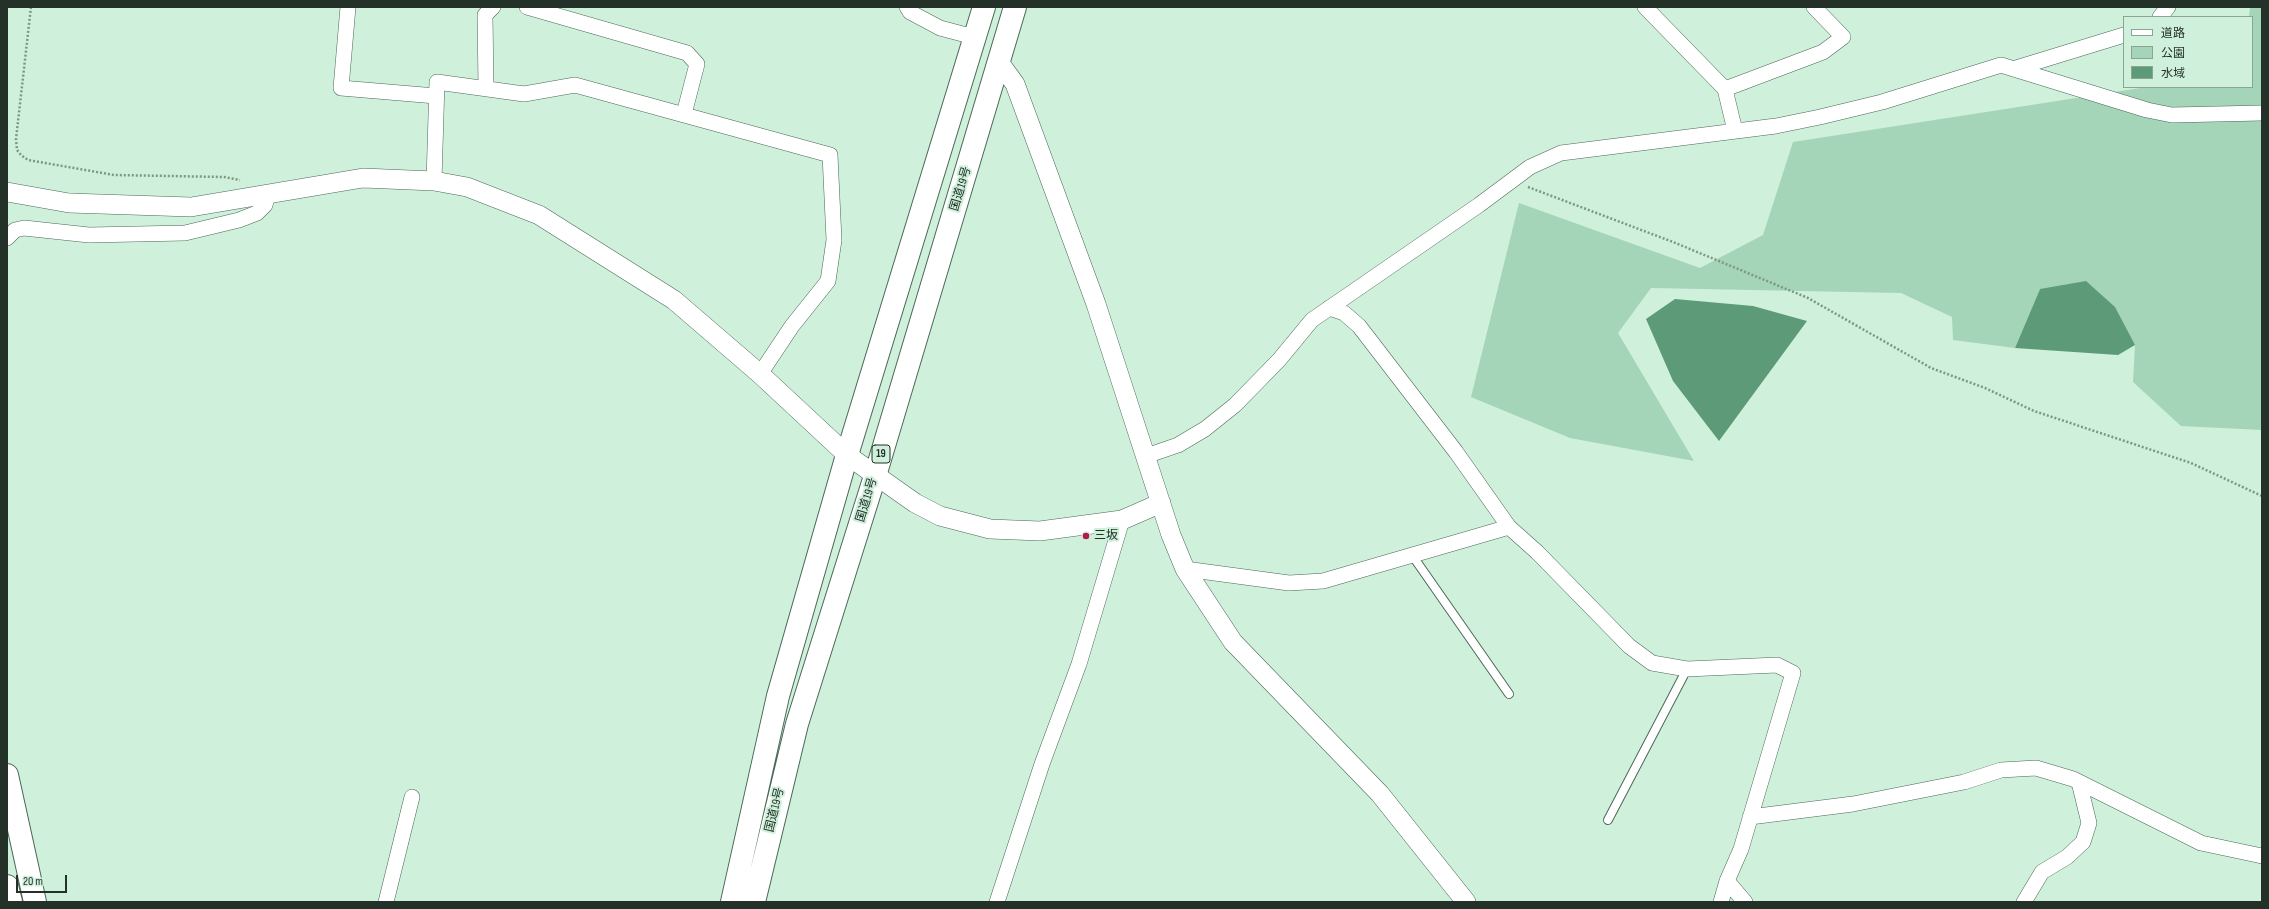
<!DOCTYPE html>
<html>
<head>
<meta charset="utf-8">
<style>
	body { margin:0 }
	#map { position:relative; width:2269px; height:909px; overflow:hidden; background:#cff0db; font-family:"Sofia Sans Condensed","Noto Sans JP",sans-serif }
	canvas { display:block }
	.frame { position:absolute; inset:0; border:8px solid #243129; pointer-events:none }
	.legend { position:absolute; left:2123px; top:16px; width:130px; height:72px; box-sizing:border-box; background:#cff0db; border:1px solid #8ba494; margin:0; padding:5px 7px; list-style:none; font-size:12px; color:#243129 }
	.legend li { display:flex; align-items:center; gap:8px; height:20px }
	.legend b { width:20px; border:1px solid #8ba494 }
	.scale { position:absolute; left:16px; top:875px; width:51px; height:18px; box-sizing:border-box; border:2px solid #243129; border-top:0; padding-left:5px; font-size:12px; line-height:14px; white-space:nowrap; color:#243129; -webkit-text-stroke:3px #cff0db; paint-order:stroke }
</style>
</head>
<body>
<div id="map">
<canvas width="2269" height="909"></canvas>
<div class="frame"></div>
<ul class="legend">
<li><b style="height:5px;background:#fff"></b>道路</li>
<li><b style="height:11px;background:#a4d5b8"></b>公園</li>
<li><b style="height:11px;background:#5d9a77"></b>水域</li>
</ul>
<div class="scale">20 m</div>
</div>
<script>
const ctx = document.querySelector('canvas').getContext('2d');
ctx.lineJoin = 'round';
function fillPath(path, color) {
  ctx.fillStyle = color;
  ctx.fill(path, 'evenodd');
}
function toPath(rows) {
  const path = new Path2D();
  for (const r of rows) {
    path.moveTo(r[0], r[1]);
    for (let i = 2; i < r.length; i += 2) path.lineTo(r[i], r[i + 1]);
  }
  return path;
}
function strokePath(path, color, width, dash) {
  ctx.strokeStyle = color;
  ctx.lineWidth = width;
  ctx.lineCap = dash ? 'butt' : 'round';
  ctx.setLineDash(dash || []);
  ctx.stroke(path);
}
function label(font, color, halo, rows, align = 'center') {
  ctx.font = font + ' "Sofia Sans Condensed","Noto Sans JP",sans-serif';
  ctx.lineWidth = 4;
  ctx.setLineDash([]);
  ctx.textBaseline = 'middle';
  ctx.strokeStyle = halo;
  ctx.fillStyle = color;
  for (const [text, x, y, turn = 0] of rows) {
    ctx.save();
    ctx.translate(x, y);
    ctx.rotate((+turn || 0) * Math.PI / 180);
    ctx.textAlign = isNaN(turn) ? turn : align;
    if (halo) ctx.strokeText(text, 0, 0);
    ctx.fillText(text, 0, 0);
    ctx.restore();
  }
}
fillPath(toPath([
	[2250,7,2262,7,2262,430,2181,426,2133,382,2135,345,2040,289,2015,348,1953,340,1952,317,1901,293,1651,288,1618,333,1694,461,1570,438,1471,397,1519,203,1700,268,1763,235,1793,142,2147,87,2252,87,2252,17,2249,17]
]), '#a4d5b8');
fillPath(toPath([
	[2086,281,2115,307,2135,345,2118,355,2015,348,2040,289],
	[1675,299,1753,306,1807,321,1719,441,1673,381,1646,319]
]), '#5d9a77');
const service = toPath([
	[1412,555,1509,694],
	[1608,820,1687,669]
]);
const minor = toPath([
	[348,7,341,88,436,96],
	[527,7,687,53,697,64,684,114],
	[907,7,910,12,940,28,974,37],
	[1645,7,1725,89,1735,131],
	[2160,17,2168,7],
	[2013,69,2124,35],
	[486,88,485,15,493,7],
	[1725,89,1823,52,1843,37,1814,7],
	[434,181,437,82,524,94,575,85,830,155,834,240,828,281,792,326,760,374],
	[7,238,15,230,24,228,89,235,185,233,239,220,257,213,265,205,268,194],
	[1329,308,1344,313,1359,326,1456,452,1509,527,1537,552,1629,646,1652,663,1687,669,1777,665,1793,673,1741,849,1727,881,1721,902],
	[1146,456,1178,445,1205,429,1235,405,1279,360,1312,320,1479,205,1530,167,1561,153,1776,126,1820,117,1882,102,2001,65,2147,110,2172,115,2262,113],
	[1185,569,1289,583,1323,581,1509,527],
	[1750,817,1853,804,1964,782,2001,770,2036,768,2073,779,2201,843,2262,856],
	[1727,881,1745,902],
	[386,902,412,797],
	[997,902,1042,764,1079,664,1122,520],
	[2024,902,2042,872,2067,857,2083,842,2089,823,2079,782]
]);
const tertiary = toPath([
	[999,62,1015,84,1096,304,1171,535,1185,569,1233,642,1380,794,1466,902],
	[7,192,69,203,191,207,363,178,434,181,467,187,539,215,674,300,760,374,847,455,915,503,940,516,990,529,1040,531,1122,520,1161,503]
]);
const trunk = toPath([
	[732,902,778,696,847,455,984,7],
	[754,902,797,724,875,476,1015,7]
]);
const motorway = toPath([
	[7,775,35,902],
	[7,886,11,902]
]);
strokePath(service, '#4b6857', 10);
strokePath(minor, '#4b6857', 16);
strokePath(tertiary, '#4b6857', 20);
strokePath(trunk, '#4b6857', 24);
strokePath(motorway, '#4b6857', 24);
strokePath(toPath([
	[31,7,16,139,17,150,21,155,28,160,114,175,224,177,240,180],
	[1528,187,1673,242,1808,298,1931,368,1985,388,2034,411,2191,463,2262,496]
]), '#7f9687', 2.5, [2, 2]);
strokePath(service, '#fff', 8);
strokePath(minor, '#fff', 15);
strokePath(tertiary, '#fff', 19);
strokePath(trunk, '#fff', 22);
strokePath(motorway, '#fff', 22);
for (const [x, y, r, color] of [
	[1086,536,4,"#ae1d4e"]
]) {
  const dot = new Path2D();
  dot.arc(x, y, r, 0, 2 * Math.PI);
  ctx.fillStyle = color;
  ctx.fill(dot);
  strokePath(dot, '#cff0db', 1.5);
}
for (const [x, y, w] of [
	[881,454,18]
]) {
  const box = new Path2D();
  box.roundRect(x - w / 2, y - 9, w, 18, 3);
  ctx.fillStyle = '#cff0db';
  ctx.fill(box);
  strokePath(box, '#243129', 1);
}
label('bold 11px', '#243129', null, [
	["19",881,454]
]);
label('12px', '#243129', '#cff0db', [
	["国道19号",961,189,-73],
	["国道19号",867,500,-73],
	["国道19号",775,810,-76]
]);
label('12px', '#243129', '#cff0db', [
	["三坂",1094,536]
], 'left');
</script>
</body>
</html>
